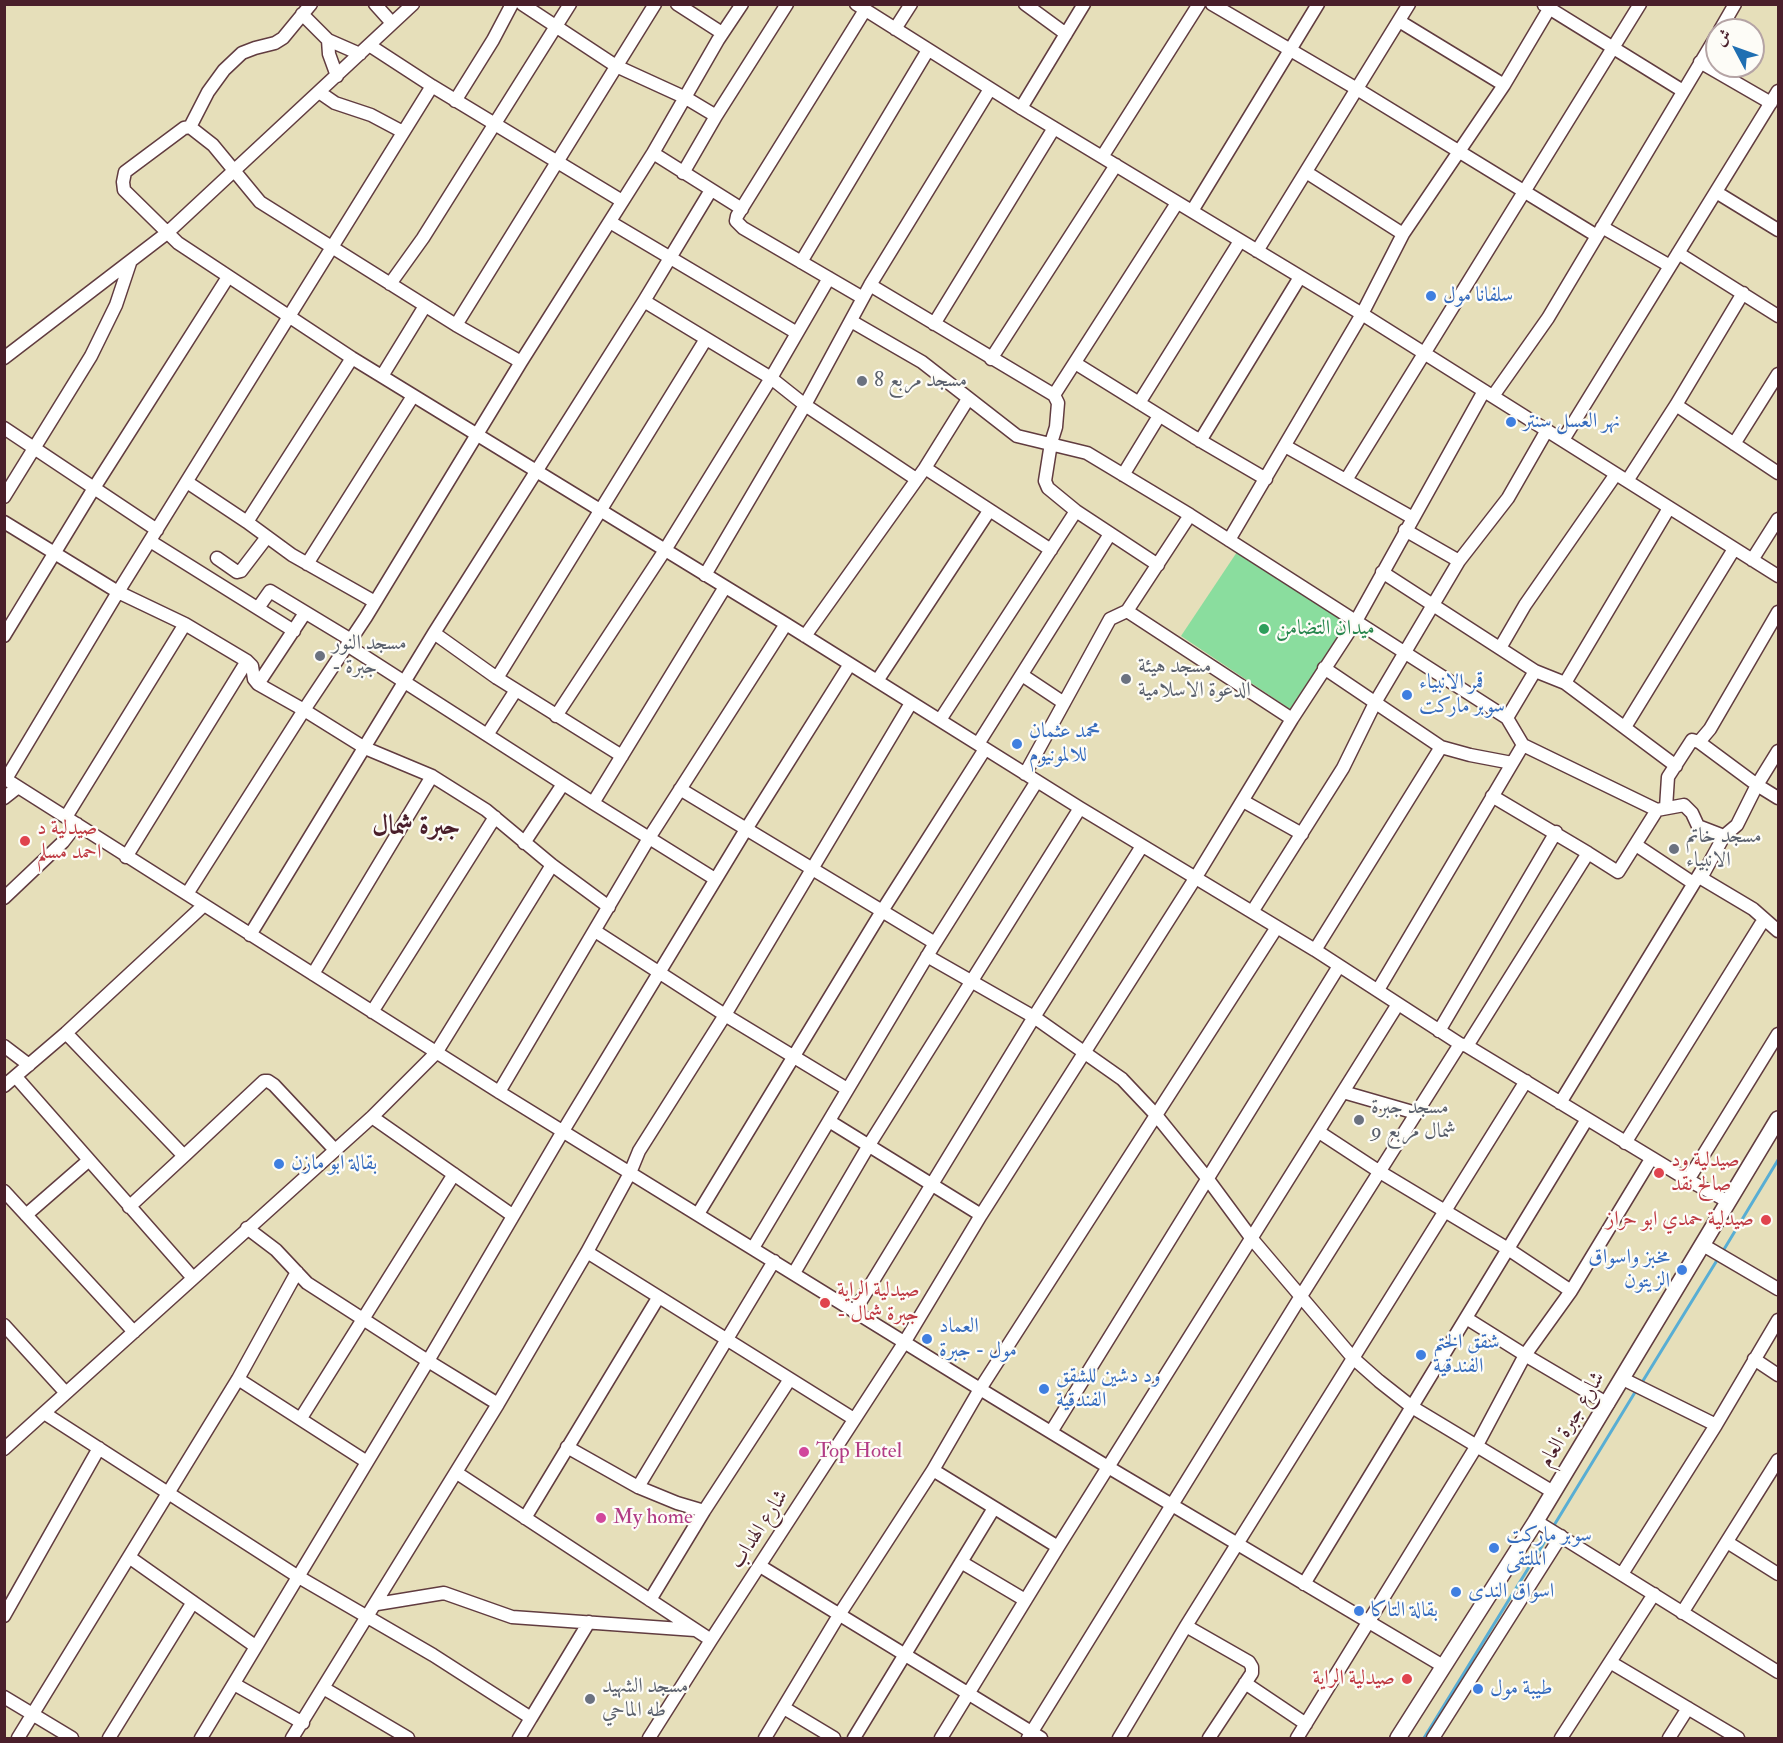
<!DOCTYPE html>
<html>
<head>
<meta charset="utf-8">
<style>
	body { margin:0 }
	#map { position:relative; width:1783px; height:1743px; overflow:hidden; background:#e6dfba; font-family:"IM FELL Double Pica",Amiri,serif }
	canvas { display:block }
	.frame { position:absolute; inset:0; border:6px solid #4a1f2b; pointer-events:none }
	.north { position:absolute; left:1705px; top:18px; width:60px; height:60px; box-sizing:border-box; background:#fdfcf7; border:2px solid #b5a4a5; border-radius:50%; rotate:311deg; font-size:16px; font-weight:700; line-height:24px; text-align:center; color:#4a1f2b }
	.north::after { content:''; display:block; margin:auto; width:21px; height:27px; background:#1f6fb2; clip-path:polygon(50% 0,100% 100%,50% 72%,0 100%) }
</style>
</head>
<body>
<div id="map">
<canvas width="1783" height="1743"></canvas>
<div class="frame"></div>
<div class="north">ش</div>
</div>
<script>
const ctx = document.querySelector('canvas').getContext('2d');
ctx.lineJoin = 'round';
function fillPath(path, color) {
  ctx.fillStyle = color;
  ctx.fill(path, 'evenodd');
}
function toPath(rows) {
  const path = new Path2D();
  for (const r of rows) {
    path.moveTo(r[0], r[1]);
    for (let i = 2; i < r.length; i += 2) path.lineTo(r[i], r[i + 1]);
  }
  return path;
}
function strokePath(path, color, width, dash) {
  ctx.strokeStyle = color;
  ctx.lineWidth = width;
  ctx.lineCap = dash ? 'butt' : 'round';
  ctx.setLineDash(dash || []);
  ctx.stroke(path);
}
function label(font, color, halo, rows, align = 'center') {
  ctx.font = font + ' "IM FELL Double Pica",Amiri,serif';
  ctx.lineWidth = 4.5;
  ctx.setLineDash([]);
  ctx.textBaseline = 'middle';
  ctx.strokeStyle = halo;
  ctx.fillStyle = color;
  for (const [text, x, y, turn = 0] of rows) {
    ctx.save();
    ctx.translate(x, y);
    ctx.rotate((+turn || 0) * Math.PI / 180);
    ctx.textAlign = isNaN(turn) ? turn : align;
    if (halo) ctx.strokeText(text, 0, 0);
    ctx.fillText(text, 0, 0);
    ctx.restore();
  }
}
fillPath(toPath([
	[1239,549,1348,621,1290,709,1181,636]
]), '#8add9e');
strokePath(toPath([
	[1723,1251,1778,1160],
	[1641,1384,1719,1257],
	[1553,1527,1637,1389],
	[1424,1738,1550,1533]
]), '#58aed4', 3);
const minor = toPath([
	[375,4,392,23],
	[522,4,616,66,686,98,716,116],
	[677,4,722,33],
	[856,4,1021,108,1362,314,1778,576],
	[1025,4,1066,34],
	[1212,4,1357,89,1597,236],
	[1544,5,1683,91],
	[302,14,328,40,360,54],
	[1399,21,1504,85],
	[895,29,911,4],
	[1720,30,1735,4],
	[328,40,329,54,337,76],
	[369,45,432,86,622,201],
	[1700,62,1771,103],
	[319,92,335,103,371,115,403,132],
	[455,101,493,40,512,4],
	[1021,108,1084,4],
	[190,127,208,92,224,70,242,53,255,48,275,43,283,38,311,4],
	[653,153,742,209],
	[1102,157,1199,4],
	[1306,172,1403,234],
	[683,173,716,116,787,4],
	[1716,192,1778,230],
	[1192,211,1318,4],
	[610,222,797,333],
	[1602,227,1670,266],
	[1257,251,1409,4],
	[1678,253,1778,316],
	[801,262,928,50],
	[390,284,423,238,570,4],
	[870,285,1054,395,1058,403,1056,427,1051,443,1045,481,1048,488,1076,511,1158,565],
	[863,298,743,228,736,221,737,216,865,10],
	[644,301,771,378,805,405,916,479],
	[851,321,922,362,1017,436,1087,453,1190,515],
	[934,324,1054,128],
	[456,325,655,4],
	[4,358,167,233,413,4],
	[991,359,1116,165],
	[521,362,456,325,260,202,213,145,190,127,184,128,125,172,123,182,124,190,178,243,352,358,786,624,1080,808,1315,950,1460,1044,1467,1046,1688,1180,1729,1202],
	[1075,363,1194,437,1266,479],
	[382,376,425,306],
	[1054,395,1177,203],
	[1493,396,1548,318,1717,35],
	[1139,403,1240,241],
	[1676,405,1778,473],
	[4,428,157,530],
	[1563,440,1778,91],
	[1200,441,1300,277],
	[1734,444,1778,374],
	[1285,446,1413,518],
	[925,468,1051,550],
	[1123,475,1159,416],
	[1346,480,1640,4],
	[1627,481,1676,405,1743,293],
	[187,482,247,522,292,555,375,602],
	[4,497,91,356,116,305,130,263],
	[4,522,118,592,185,624,247,661,252,666,254,679,258,684,304,710,365,748,432,776,486,810,552,865,609,907],
	[247,522,352,358],
	[1405,530,1459,561],
	[1229,540,1362,314,1403,234,1504,85,1552,4],
	[150,541,294,631],
	[217,558,237,572,241,571,267,537],
	[1752,560,1778,519],
	[307,564,413,396],
	[1382,572,1535,671,1565,683,1676,766],
	[705,575,805,405,870,285,990,89],
	[258,608,270,591,351,640],
	[1127,611,1292,719],
	[434,633,497,678,622,756],
	[4,636,94,488,228,277],
	[805,636,925,468,968,399],
	[347,645,593,803,715,879],
	[1500,648,1525,605,1616,474],
	[1324,668,1441,747,1470,755,1512,763],
	[1022,675,1064,703],
	[497,678,706,339],
	[877,681,989,511],
	[1565,683,1669,508],
	[258,684,305,613],
	[556,716,665,550,771,378,829,278],
	[1507,718,1535,671],
	[940,720,1076,511],
	[1625,727,1734,549],
	[487,735,516,690],
	[1699,742,1757,785,1778,798],
	[978,744,1110,534],
	[1025,774,1110,619,1127,611,1190,515,1507,718,1523,745,1657,810,1684,805,1692,813,1698,826,1724,836,1701,878,1753,909,1778,931],
	[4,778,499,1092,980,1389,1108,1467,1443,1666],
	[6,779,118,592,432,86],
	[680,789,935,943],
	[1492,796,1588,853],
	[4,798,18,787],
	[1243,801,1302,834],
	[593,803,725,587],
	[1666,808,1668,777,1692,740,1699,742,1710,729,1778,612],
	[66,817,185,624],
	[524,843,563,784],
	[1720,843,1724,836,1737,825,1757,785,1778,751],
	[1636,845,1693,883],
	[126,857,247,661],
	[187,894,304,710,366,617,521,362,653,153,718,40,742,4],
	[4,898,63,842,77,824],
	[1252,912,1343,768,1376,701,1459,561,1508,498,1547,430],
	[595,931,725,1015,847,1089],
	[250,935,434,633,644,301,711,190],
	[1315,950,1441,747],
	[927,956,1034,1017,1122,1079,1156,1115,1207,1178,1252,1239,1353,1358,1379,1381,1412,1407,1553,1492],
	[313,974,432,776],
	[1378,990,1523,745],
	[372,1012,495,817],
	[1439,1031,1556,832],
	[66,1033,184,1156,129,1207],
	[4,1046,29,1065],
	[1467,1046,1588,853,1618,872,1657,810],
	[16,1077,193,1278],
	[4,1086,66,1033,203,906],
	[499,1092,649,838,786,624],
	[1343,1092,1416,1113],
	[1560,1103,1702,870],
	[372,1117,512,1215],
	[829,1121,981,1215],
	[1319,1132,1380,1172,1508,1249,1571,1291],
	[1625,1143,1761,924],
	[184,1156,264,1081,268,1081,274,1085,335,1150],
	[1688,1180,1778,1034],
	[4,1191,134,1332],
	[698,1214,882,911,985,749],
	[26,1215,88,1161],
	[247,1228,276,1250,307,1283,428,1361,498,1404],
	[1703,1245,1778,1289],
	[753,1248,935,943,1037,781],
	[587,1252,854,1419],
	[794,1273,869,1145,1080,808],
	[854,1312,1034,1017,1142,846],
	[1466,1318,1525,1355,1608,1404],
	[4,1325,66,1393],
	[1754,1359,1778,1375],
	[238,1379,367,1462],
	[1623,1379,1716,1425],
	[44,1413,297,1576,433,1655,531,1718,519,1738],
	[301,1418,454,1174],
	[1051,1432,1339,966],
	[567,1447,638,1487,677,1503,704,1511],
	[4,1449,372,1117,436,1053,552,865],
	[933,1470,1058,1547],
	[457,1473,711,1640],
	[638,1487,774,1261],
	[525,1518,658,1298],
	[1536,1521,1778,1672],
	[1727,1542,1778,1574],
	[129,1557,255,1646],
	[961,1562,1025,1600],
	[760,1566,1041,1738],
	[1622,1574,1716,1425,1778,1320],
	[1304,1584,1587,1119],
	[650,1600,704,1511,790,1379],
	[377,1604,444,1593,512,1617,695,1630],
	[1682,1613,1778,1460],
	[4,1616,99,1448],
	[1186,1626,1249,1662,1252,1667,1252,1673,1209,1738],
	[1610,1662,1738,1738],
	[1245,1683,1306,1724],
	[234,1684,303,1723],
	[325,1689,408,1738],
	[4,1697,72,1738],
	[784,1708,834,1738],
	[531,1718,589,1622],
	[18,1738,238,1379,297,1272],
	[109,1738,193,1602],
	[201,1738,428,1361,563,1131,745,831,850,664],
	[292,1738,498,1404,587,1252,630,1173,639,1151,725,1015,911,703],
	[649,1738,711,1640,904,1343,981,1215,1196,877,1292,719,1356,621,1484,391],
	[765,1738,839,1615,933,1470,980,1389,1277,927],
	[854,1738,994,1508],
	[941,1738,1058,1547,1398,1004],
	[1028,1738,1301,1296,1460,1044],
	[1119,1738,1186,1626,1526,1081],
	[1297,1738,1476,1447,1525,1355,1571,1291,1651,1159],
	[1433,1738,1561,1536],
	[1561,1738,1654,1594],
	[1669,1738,1688,1708]
]);
const major = toPath([
	[1398,1738,1536,1521,1778,1119]
]);
strokePath(minor, '#613c40', 15);
strokePath(major, '#613c40', 18);
strokePath(minor, '#fff', 12);
strokePath(major, '#fff', 15);
for (const [x, y, r, color] of [
	[1431,296,6,"#3f7fe0"],
	[862,381,6,"#6b7280"],
	[1511,422,6,"#3f7fe0"],
	[1264,629,6,"#2e9e5b"],
	[320,656,6,"#6b7280"],
	[1126,679,6,"#6b7280"],
	[1407,695,6,"#3f7fe0"],
	[1017,744,6,"#3f7fe0"],
	[25,841,6,"#e0444e"],
	[1674,849,6,"#6b7280"],
	[1359,1120,6,"#6b7280"],
	[279,1164,6,"#3f7fe0"],
	[1659,1173,6,"#e0444e"],
	[1766,1220,6,"#e0444e"],
	[1682,1270,6,"#3f7fe0"],
	[825,1303,6,"#e0444e"],
	[927,1339,6,"#3f7fe0"],
	[1421,1355,6,"#3f7fe0"],
	[1044,1389,6,"#3f7fe0"],
	[804,1452,6,"#d1479c"],
	[601,1518,6,"#d1479c"],
	[1494,1548,6,"#3f7fe0"],
	[1456,1592,6,"#3f7fe0"],
	[1359,1611,6,"#3f7fe0"],
	[1407,1679,6,"#e0444e"],
	[1478,1689,6,"#3f7fe0"],
	[590,1699,6,"#6b7280"]
]) {
  const dot = new Path2D();
  dot.arc(x, y, r, 0, 2 * Math.PI);
  ctx.fillStyle = color;
  ctx.fill(dot);
  strokePath(dot, '#fdfcf7', 2);
}
label('21px', '#366cbe', '#fdfcf7', [
	["سلفانا مول",1443,296],
	["نهر العسل سنتر",1523,422],
	["قمر الانبياء",1419,683],
	["سوبر ماركت",1419,707],
	["محمد عثمان",1029,732],
	["للالمونيوم",1029,756],
	["بقالة ابو مازن",291,1164],
	["مخبز واسواق",1670,1258,"right"],
	["الزيتون",1670,1282,"right"],
	["العماد",939,1327],
	["مول - جبرة",939,1351],
	["شقق الختم",1433,1343],
	["الفندقية",1433,1367],
	["ود دشين للشقق",1056,1377],
	["الفندقية",1056,1401],
	["سوبر ماركت",1506,1536],
	["الملتقى",1506,1560],
	["اسواق الندى",1468,1592],
	["بقالة التاكا",1371,1611],
	["طيبة مول",1490,1689]
], 'left');
label('21px', '#5b616d', '#fdfcf7', [
	["مسجد مربع 8",874,381],
	["مسجد النور",332,644],
	["- جبرة",332,668],
	["مسجد هيئة",1138,667],
	["الدعوة الاسلامية",1138,691],
	["مسجد خاتم",1686,837],
	["الانبياء",1686,861],
	["مسجد جبرة",1371,1108],
	["شمال مربع 9",1371,1132],
	["مسجد الشهيد",602,1687],
	["طه الماحي",602,1711]
], 'left');
label('21px', '#27864d', '#fdfcf7', [
	["ميدان التضامن",1276,629]
], 'left');
label('21px', '#be3a42', '#fdfcf7', [
	["صيدلية د",37,829],
	["احمد مسلم",37,853],
	["صيدلية ود",1671,1161],
	["صالح نقد",1671,1185],
	["صيدلية حمدي ابو حراز",1754,1220,"right"],
	["صيدلية الراية",837,1291],
	["- جبرة شمال",837,1315],
	["صيدلية الراية",1395,1679,"right"]
], 'left');
label('21px', '#4a1f2b', '#fdfcf7', [
	["شارع جبرة العام",1573,1420,-59],
	["شارع الهداب",760,1530,-57]
]);
label('21px', '#b23c85', '#fdfcf7', [
	["Top Hotel",816,1452],
	["My home",613,1518]
], 'left');
label('bold 27px', '#4a1f2b', '#fdfcf7', [
	["جبرة شمال",416,828]
]);
</script>
</body>
</html>
